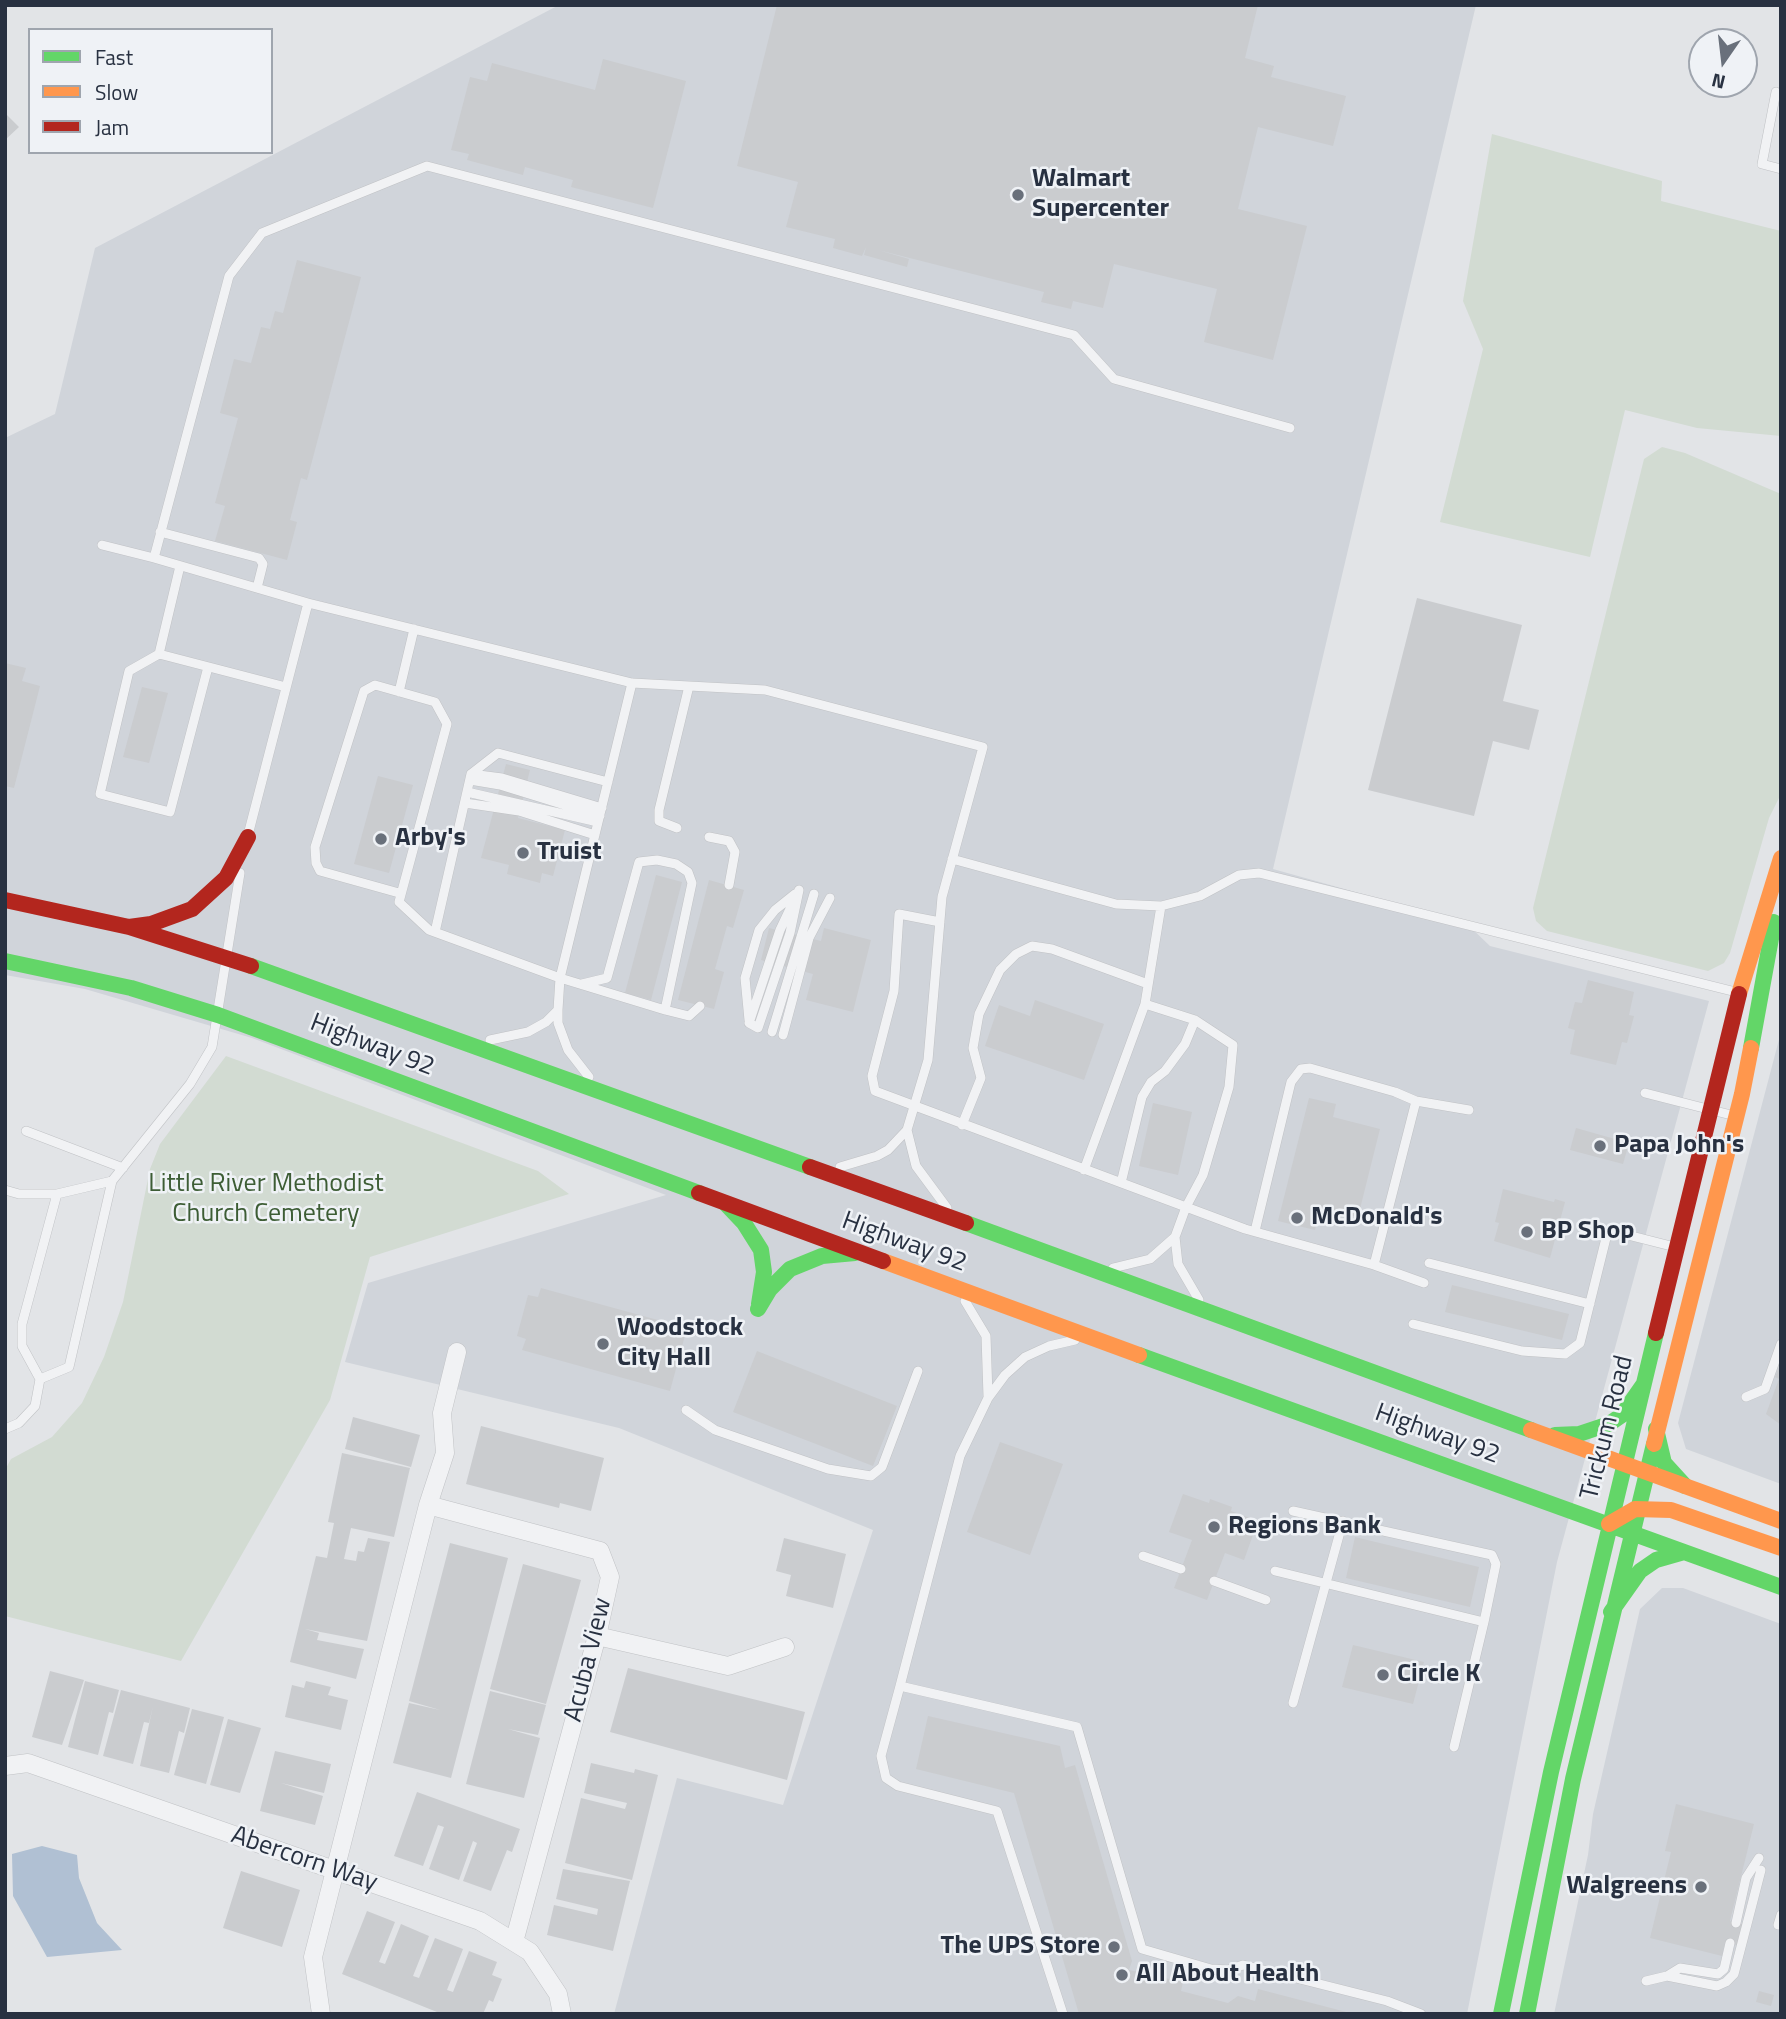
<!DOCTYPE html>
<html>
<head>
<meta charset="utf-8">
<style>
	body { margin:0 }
	#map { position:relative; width:1786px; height:2019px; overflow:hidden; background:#e2e4e7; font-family:"Titillium Web",sans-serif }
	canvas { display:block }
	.frame { position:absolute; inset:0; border:7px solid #283141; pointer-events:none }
	.legend { position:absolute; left:28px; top:28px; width:245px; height:126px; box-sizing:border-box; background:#eff2f6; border:2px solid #9fa5ae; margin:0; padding:9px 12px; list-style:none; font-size:21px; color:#283141 }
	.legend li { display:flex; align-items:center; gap:14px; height:35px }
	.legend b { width:35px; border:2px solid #9fa5ae }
	.north { position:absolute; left:1688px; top:28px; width:70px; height:70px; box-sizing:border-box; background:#eff2f6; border:2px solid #9fa5ae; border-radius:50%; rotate:194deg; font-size:19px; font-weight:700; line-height:28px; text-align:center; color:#283141 }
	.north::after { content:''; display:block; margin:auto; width:24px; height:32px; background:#69707b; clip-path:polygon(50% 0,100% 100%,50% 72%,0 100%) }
</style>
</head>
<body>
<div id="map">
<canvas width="1786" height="2019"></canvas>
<div class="frame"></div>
<ul class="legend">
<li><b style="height:9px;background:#63d668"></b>Fast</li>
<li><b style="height:9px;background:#ff974d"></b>Slow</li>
<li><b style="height:9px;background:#b3261e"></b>Jam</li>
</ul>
<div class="north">N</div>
</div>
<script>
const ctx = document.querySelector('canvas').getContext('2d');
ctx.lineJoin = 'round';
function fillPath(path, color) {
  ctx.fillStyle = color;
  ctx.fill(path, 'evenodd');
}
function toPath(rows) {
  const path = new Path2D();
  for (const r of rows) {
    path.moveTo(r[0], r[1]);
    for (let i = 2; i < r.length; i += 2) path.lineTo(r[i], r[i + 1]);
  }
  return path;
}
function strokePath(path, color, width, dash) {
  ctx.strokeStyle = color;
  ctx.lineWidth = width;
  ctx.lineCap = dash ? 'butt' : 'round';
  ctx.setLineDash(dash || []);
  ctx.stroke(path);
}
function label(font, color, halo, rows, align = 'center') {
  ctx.font = font + ' "Titillium Web",sans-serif';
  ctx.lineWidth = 5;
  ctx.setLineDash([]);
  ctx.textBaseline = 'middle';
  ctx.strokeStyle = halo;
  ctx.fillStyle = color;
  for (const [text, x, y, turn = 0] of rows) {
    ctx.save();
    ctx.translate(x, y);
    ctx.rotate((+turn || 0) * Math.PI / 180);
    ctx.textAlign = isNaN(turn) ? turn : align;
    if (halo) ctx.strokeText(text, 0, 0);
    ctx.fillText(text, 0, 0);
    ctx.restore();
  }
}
fillPath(toPath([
	[559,5,1476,5,1273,869,1466,923,1490,946,1709,1001,1557,1562,1467,2014,614,2014,677,1778,783,1805,873,1530,619,1428,345,1362,368,1283,666,1195,252,1038,85,989,5,975,5,438,55,414,95,248],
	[1781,1032,1781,1484,1686,1449,1678,1423],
	[1662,1588,1683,1588,1781,1624,1781,2014,1554,2014,1588,1855,1593,1814,1640,1609]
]), '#d0d4da');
fillPath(toPath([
	[1492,134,1662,181,1661,201,1781,231,1781,436,1697,428,1625,410,1590,557,1440,522,1483,349,1463,301],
	[1662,447,1685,453,1781,494,1781,794,1769,818,1730,953,1724,963,1708,971,1547,931,1536,921,1533,908,1644,459],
	[226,1056,538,1171,569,1194,370,1257,330,1400,181,1661,5,1616,5,1470,11,1459,52,1437,82,1403,104,1357,123,1302,150,1169,160,1144]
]), '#d2dbd2');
fillPath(toPath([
	[42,1846,77,1855,79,1878,97,1923,122,1950,47,1957,13,1896,12,1854]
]), '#b0c0d3');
fillPath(toPath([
	[777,5,1258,5,1245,58,1274,66,1271,77,1346,96,1333,146,1258,127,1238,209,1307,226,1273,360,1204,342,1217,289,1114,264,1103,308,1073,301,1071,309,1041,302,1044,292,878,250,909,259,907,267,864,255,866,247,862,256,833,248,835,239,786,227,798,182,737,166],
	[603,59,686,81,653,208,571,187,573,180,525,167,523,175,467,160,469,154,451,150,470,77,487,81,492,63,595,90],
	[5,113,19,127,5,140],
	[297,260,361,277,307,480,301,478,290,520,297,522,287,560,215,541,225,506,215,503,238,418,220,413,234,359,251,363,261,327,270,329,275,311,283,313],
	[1417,598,1522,625,1503,701,1539,710,1529,750,1493,741,1474,816,1368,790],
	[5,663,26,668,22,681,40,686,14,788,5,786],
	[142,687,168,693,149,763,123,757],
	[506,764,530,770,518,818,565,830,553,876,542,873,540,883,507,874,509,865,481,858],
	[378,776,413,785,389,873,354,864],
	[656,875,682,882,651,1000,625,993],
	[709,880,744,890,733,928,727,926,715,969,724,972,714,1009,678,1000],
	[769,928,821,941,824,928,871,940,853,1012,806,1000,813,974,761,960],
	[1588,980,1634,992,1629,1015,1634,1016,1627,1043,1622,1042,1616,1065,1570,1054,1575,1030,1568,1028,1575,1002,1582,1003],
	[1035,1000,1104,1024,1084,1080,985,1046,999,1005,1030,1016],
	[1309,1098,1336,1104,1333,1117,1380,1129,1358,1217,1320,1208,1315,1230,1278,1221],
	[1153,1103,1192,1112,1178,1175,1139,1166],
	[1576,1128,1629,1143,1623,1164,1570,1150],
	[1503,1189,1554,1202,1555,1199,1565,1202,1550,1258,1494,1241,1499,1223,1495,1222],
	[1452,1285,1569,1314,1562,1340,1445,1312],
	[541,1288,687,1328,670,1391,522,1350,526,1339,517,1336,528,1295,538,1297],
	[757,1351,897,1406,873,1466,733,1412],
	[1779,1367,1781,1368,1781,1425,1766,1414,1779,1379,1775,1377],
	[353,1417,420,1435,411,1467,345,1449],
	[481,1426,604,1458,591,1511,560,1503,559,1508,466,1484],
	[1000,1442,1063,1464,1030,1555,967,1532],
	[342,1453,410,1468,394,1537,351,1528,344,1559,356,1561,358,1551,364,1552,368,1538,390,1542,367,1641,305,1629,319,1633,317,1640,364,1649,356,1679,290,1662,316,1556,327,1558,334,1523,328,1522],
	[1183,1494,1209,1503,1210,1499,1232,1507,1231,1511,1258,1521,1244,1560,1225,1553,1207,1600,1174,1588,1192,1540,1169,1532],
	[1355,1537,1479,1567,1470,1607,1346,1578],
	[784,1538,846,1554,833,1608,786,1596,791,1575,776,1571],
	[450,1543,508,1558,451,1778,393,1763,409,1703,440,1710,409,1701],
	[523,1564,581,1580,546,1704,490,1689],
	[1353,1645,1424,1662,1413,1704,1342,1687],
	[628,1668,805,1712,787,1780,610,1732],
	[50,1671,84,1680,62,1745,32,1737],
	[85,1681,119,1690,113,1713,109,1712,98,1755,68,1747],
	[306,1681,331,1687,328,1695,348,1700,341,1730,285,1717,292,1685,304,1688],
	[121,1690,190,1708,184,1733,179,1731,169,1773,140,1766,153,1706,149,1723,144,1722,133,1764,103,1756],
	[490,1691,546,1705,538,1735,508,1729,540,1738,524,1798,466,1784],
	[192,1709,224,1717,206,1784,174,1775],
	[928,1716,1060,1746,1065,1768,1075,1765,1132,1961,1129,1970,1183,1982,1181,1991,1228,2003,1238,1996,1255,2001,1258,1989,1354,2014,1079,2014,1014,1793,916,1769],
	[228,1719,261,1728,240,1793,210,1785],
	[275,1751,331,1764,324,1793,281,1783,323,1796,315,1825,260,1811],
	[591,1763,634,1773,635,1769,658,1775,632,1880,565,1863,581,1798,625,1809,627,1803,584,1793],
	[417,1792,520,1829,512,1852,507,1850,491,1891,463,1881,477,1843,473,1841,459,1880,429,1869,444,1827,438,1825,423,1866,394,1856],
	[1676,1804,1754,1824,1730,1921,1746,1925,1741,1946,1725,1942,1722,1956,1650,1938,1671,1852,1665,1851],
	[563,1869,630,1881,613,1951,547,1935,554,1905,597,1915,598,1909,556,1899],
	[241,1871,300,1890,282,1947,223,1928],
	[367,1911,395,1922,379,1962,385,1964,401,1924,429,1936,413,1976,419,1978,435,1938,463,1949,447,1990,453,1992,469,1951,497,1962,492,1975,502,1979,493,2002,489,2000,483,2014,442,2014,342,1974],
	[1759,1991,1774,1995,1771,2006,1756,2002]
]), '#cacccf');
const lane = toPath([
	[1776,92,1762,164,1781,169],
	[160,532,259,558,263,564,257,588],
	[102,545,154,558],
	[308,603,154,558,229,276,262,233,427,166,1074,335,1114,379,1290,428],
	[159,654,180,566],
	[208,667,170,812,100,794,129,671,159,654,286,687],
	[399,692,414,629],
	[471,774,498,753,608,782],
	[470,780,500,785,600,816],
	[467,792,598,822],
	[465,803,519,811,595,835],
	[677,828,659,821,659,810,689,686],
	[248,835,308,603,632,683,765,690,983,747,942,897,928,1060,907,1130],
	[709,837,729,841,735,852,729,885],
	[952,859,1116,904,1161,906,1145,1004,1084,1170],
	[799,890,790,933,758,1028,749,1023,780,930,799,890],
	[399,893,320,871,316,863,315,847,364,691,375,685,435,702,447,724,399,902,429,930,560,978,665,1010],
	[1161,906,1200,896,1239,875,1259,873,1736,992],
	[940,922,899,914,894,991,872,1076,875,1091,1186,1207,1175,1237],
	[435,932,471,774,502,778,602,808],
	[582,984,607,978,639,862,657,860,676,864,688,872,692,883,665,1010,689,1016,700,1006],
	[1145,1004,1195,1020,1233,1045,1229,1087,1203,1175,1186,1207,1245,1229,1374,1265,1424,1283],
	[558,1010,560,978,632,683],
	[749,1020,745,978,759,930,775,910,795,894],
	[772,1032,814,894],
	[783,1035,809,938,830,898],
	[490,1040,528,1032,546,1022,558,1010,558,1023,568,1050,589,1077],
	[1645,1093,1735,1116],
	[962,1125,981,1078,973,1048,979,1014,1000,970,1016,954,1032,946,1052,949,1148,984],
	[26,1131,123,1168],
	[840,1167,877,1156,888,1150,907,1130,916,1166,947,1208],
	[1121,1183,1142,1097,1151,1082,1165,1071,1185,1044,1195,1020],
	[5,1190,19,1194,57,1194,112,1181,190,1084,212,1047,240,873],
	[1255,1231,1291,1082,1301,1069,1310,1068,1395,1092,1416,1101,1469,1110],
	[1429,1263,1590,1304],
	[1374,1265,1416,1101],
	[1113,1268,1150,1259,1175,1237,1178,1264,1199,1300],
	[965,1301,986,1336,988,1396],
	[1413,1324,1522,1351,1565,1354,1580,1343,1608,1230,1675,1247],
	[40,1379,69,1367,112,1181],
	[1746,1397,1765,1389,1781,1344],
	[686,1410,715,1430,828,1469,871,1476,882,1467,918,1371],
	[5,1429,19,1423,35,1406,40,1379,22,1346,22,1324,57,1194],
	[1293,1511,1492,1555,1496,1564,1484,1622],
	[1143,1556,1181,1569],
	[1275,1571,1484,1622,1454,1747],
	[1214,1581,1266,1600],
	[900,1686,960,1456,988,1398,1005,1375,1025,1357,1049,1346,1075,1340],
	[1293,1703,1343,1521],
	[1736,1923,1746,1878,1759,1858],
	[1778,1925,1781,1915],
	[1667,1976,1680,1968,1718,1974,1724,1969,1730,1943],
	[1646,1981,1667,1976,1717,1986,1726,1982,1734,1974,1761,1870],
	[1063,2014,997,1811,898,1786,886,1778,881,1756,900,1686,1077,1727,1142,1949,1211,1969,1228,1970,1243,1965,1284,1975,1387,2001,1421,2014]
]);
const street = toPath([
	[428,1505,600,1551,610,1577,597,1636,514,1942],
	[597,1636,728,1666,785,1647],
	[5,1766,28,1763,480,1921,530,1952,558,1994,562,2014],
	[321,2014,313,1957,428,1505,445,1453,442,1413,457,1352]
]);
strokePath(lane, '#c0c2c5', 10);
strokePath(street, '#c0c2c5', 19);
strokePath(lane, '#f1f2f4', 9);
strokePath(street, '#f1f2f4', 18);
strokePath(toPath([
	[5,961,131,988,218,1015,699,1193],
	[251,966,810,1167],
	[1751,1048,1774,922],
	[726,1204,744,1223,761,1250,764,1272,759,1304],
	[966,1223,1531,1430],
	[758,1309,770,1289,790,1269,822,1256,855,1253],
	[1139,1355,1781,1587],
	[1656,1429,1664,1463,1685,1486],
	[1555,1435,1579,1434,1609,1424,1622,1415,1643,1385],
	[1611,1612,1640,1571,1656,1560,1684,1552],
	[1501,2014,1551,1772,1656,1333],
	[1527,2014,1573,1779,1654,1444]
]), '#63d668', 16);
strokePath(toPath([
	[1739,994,1781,858],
	[883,1261,1139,1355],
	[1531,1430,1781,1521],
	[1654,1444,1742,1094,1751,1048],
	[1609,1524,1635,1509,1671,1510,1781,1548]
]), '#ff974d', 16);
strokePath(toPath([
	[5,900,129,927,251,966],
	[129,927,151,924,192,909,226,878,248,837],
	[810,1167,966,1223],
	[699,1193,883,1261],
	[1656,1333,1739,994]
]), '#b3261e', 16);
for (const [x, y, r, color] of [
	[1018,195,7,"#69707b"],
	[381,839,7,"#69707b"],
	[523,853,7,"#69707b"],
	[1600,1146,7,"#69707b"],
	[1297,1218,7,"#69707b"],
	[1527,1232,7,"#69707b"],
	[603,1344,7,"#69707b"],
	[1214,1527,7,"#69707b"],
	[1383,1675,7,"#69707b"],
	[1701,1887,7,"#69707b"],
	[1114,1947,7,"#69707b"],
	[1122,1975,7,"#69707b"]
]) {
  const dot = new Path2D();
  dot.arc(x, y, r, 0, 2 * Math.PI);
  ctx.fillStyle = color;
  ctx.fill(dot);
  strokePath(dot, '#eff2f6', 2.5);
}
label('bold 26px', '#283141', '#eff2f6', [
	["Walmart",1032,180],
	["Supercenter",1032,210],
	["Arby's",395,839],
	["Truist",537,853],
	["Papa John's",1614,1146],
	["McDonald's",1311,1218],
	["BP Shop",1541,1232],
	["Woodstock",617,1329],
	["City Hall",617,1359],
	["Regions Bank",1228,1527],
	["Circle K",1397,1675],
	["Walgreens",1687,1887,"right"],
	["The UPS Store",1100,1947,"right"],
	["All About Health",1136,1975]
], 'left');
label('26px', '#283141', '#eff2f6', [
	["Highway 92",372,1046,21],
	["Highway 92",904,1243,20],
	["Trickum Road",1608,1428,-76],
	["Highway 92",1437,1435,20],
	["Acuba View",589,1660,-76],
	["Abercorn Way",304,1860,19]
]);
label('26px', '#3d5d35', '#eff2f6', [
	["Little River Methodist",266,1185],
	["Church Cemetery",266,1215]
]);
</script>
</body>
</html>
